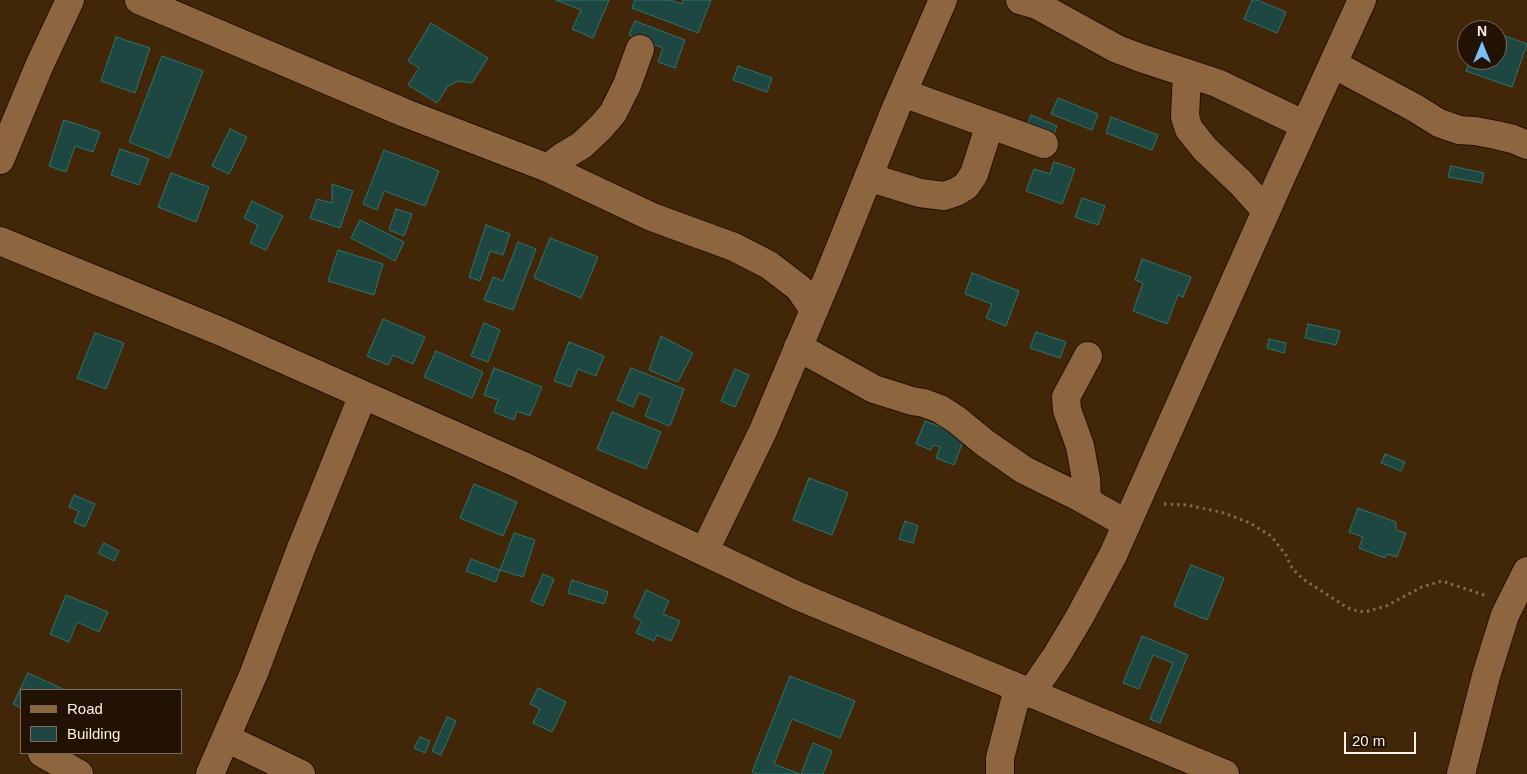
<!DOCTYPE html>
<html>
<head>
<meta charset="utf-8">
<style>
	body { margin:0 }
	#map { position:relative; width:1527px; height:774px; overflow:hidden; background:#412707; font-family:Helvetica,sans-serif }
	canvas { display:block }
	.legend { position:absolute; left:20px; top:689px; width:162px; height:65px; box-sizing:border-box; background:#211203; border:1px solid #7a6b5d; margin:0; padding:6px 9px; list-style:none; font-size:15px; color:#fff1e4 }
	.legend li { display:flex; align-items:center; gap:10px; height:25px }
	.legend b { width:25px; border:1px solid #7a6b5d }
	.north { position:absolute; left:1457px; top:20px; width:50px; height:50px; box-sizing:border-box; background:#211203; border:1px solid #7a6b5d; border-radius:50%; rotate:0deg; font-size:14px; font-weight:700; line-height:20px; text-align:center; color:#fff1e4 }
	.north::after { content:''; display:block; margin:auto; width:18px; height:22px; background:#7bbef8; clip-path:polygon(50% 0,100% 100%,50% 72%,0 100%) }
	.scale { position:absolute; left:1344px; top:732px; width:72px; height:22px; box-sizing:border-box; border:2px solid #fff1e4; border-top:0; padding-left:6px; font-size:15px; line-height:18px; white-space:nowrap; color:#fff1e4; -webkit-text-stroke:4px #211203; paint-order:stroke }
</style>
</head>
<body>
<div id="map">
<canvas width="1527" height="774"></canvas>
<ul class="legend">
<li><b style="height:6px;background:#8d663f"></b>Road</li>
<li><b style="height:14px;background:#1f4742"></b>Building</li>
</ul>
<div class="north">N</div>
<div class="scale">20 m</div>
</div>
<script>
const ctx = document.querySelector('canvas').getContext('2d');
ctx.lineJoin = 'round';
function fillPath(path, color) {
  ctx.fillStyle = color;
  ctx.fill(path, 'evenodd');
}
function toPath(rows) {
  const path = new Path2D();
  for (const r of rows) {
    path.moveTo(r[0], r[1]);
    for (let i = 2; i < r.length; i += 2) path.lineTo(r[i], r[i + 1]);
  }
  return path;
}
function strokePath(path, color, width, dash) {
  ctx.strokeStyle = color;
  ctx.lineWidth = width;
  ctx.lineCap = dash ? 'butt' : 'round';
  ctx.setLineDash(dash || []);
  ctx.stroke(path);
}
const building = toPath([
	[556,0,609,0,593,38,572,29,581,10,556,0],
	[635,0,670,0,682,4,683,0,711,0,698,33,632,8,635,0],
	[1252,0,1257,0,1286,12,1277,33,1244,19,1252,0],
	[635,21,685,40,675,68,658,62,663,48,629,35,635,21],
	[431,23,488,58,472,83,458,81,448,86,437,103,408,85,419,68,408,61,431,23],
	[1497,33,1527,44,1512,87,1466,71,1470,60,1497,60,1497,33],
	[116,37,150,48,135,93,101,81,116,37],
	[162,56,203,71,169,158,129,142,162,56],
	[738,66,772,78,767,92,733,80,738,66],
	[1058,98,1098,114,1092,130,1051,114,1058,98],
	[1031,115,1057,126,1053,136,1027,125,1031,115],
	[1111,117,1158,135,1152,150,1106,133,1111,117],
	[64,120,100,132,93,152,75,146,66,172,49,166,64,120],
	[230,129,247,137,229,174,212,166,230,129],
	[120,149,149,159,139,185,111,175,120,149],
	[384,150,439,171,425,206,384,191,377,210,363,204,384,150],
	[1054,162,1075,169,1062,204,1026,191,1034,169,1050,174,1054,162],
	[1451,166,1484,173,1482,183,1448,177,1451,166],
	[171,173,209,187,196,222,158,207,171,173],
	[332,184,353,191,340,228,310,218,317,199,332,203,332,184],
	[1082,198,1105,206,1098,225,1075,217,1082,198],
	[252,201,283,216,266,250,250,243,258,225,244,218,252,201],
	[396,209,412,214,404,236,389,230,396,209],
	[360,220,404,242,395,261,351,238,360,220],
	[486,225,510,234,503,255,490,251,480,281,469,277,486,225],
	[550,238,598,257,581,298,534,278,550,238],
	[518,242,536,249,513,310,484,300,493,277,503,281,518,242],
	[338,250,383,264,374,295,328,281,338,250],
	[1142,259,1191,277,1183,297,1178,295,1167,324,1133,311,1143,283,1135,280,1142,259],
	[972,273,1019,291,1006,326,986,318,992,304,965,294,972,273],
	[383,319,425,337,413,364,393,355,388,365,367,356,383,319],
	[484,323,500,330,488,362,471,356,484,323],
	[1308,324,1340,331,1336,345,1305,338,1308,324],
	[1036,332,1066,342,1060,358,1030,348,1036,332],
	[95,333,124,343,106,389,77,378,95,333],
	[661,336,693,353,678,382,649,370,661,336],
	[1269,339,1286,343,1284,353,1267,348,1269,339],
	[569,342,604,356,596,376,578,369,571,387,554,381,569,342],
	[436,351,483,372,472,398,424,377,436,351],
	[494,368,542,387,530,416,517,411,514,420,494,412,498,400,484,395,494,368],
	[631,368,684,389,670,426,645,416,652,398,639,393,633,407,617,400,631,368],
	[735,369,749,375,735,407,721,401,735,369],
	[612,412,661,432,646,469,597,449,612,412],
	[925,421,965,436,954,465,936,458,940,447,933,445,931,450,916,444,925,421],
	[1385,454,1405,462,1401,471,1381,463,1385,454],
	[809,478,848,493,832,535,793,520,809,478],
	[474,484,517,502,503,536,460,518,474,484],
	[74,495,95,504,85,527,74,522,79,511,69,507,74,495],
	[1358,508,1396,522,1396,530,1406,533,1397,557,1387,554,1385,558,1359,548,1363,537,1349,532,1358,508],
	[905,521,918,526,913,543,899,539,905,521],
	[514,533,535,540,523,577,500,570,514,533],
	[104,543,119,551,114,561,98,553,104,543],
	[471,559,500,570,496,582,466,571,471,559],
	[1191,565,1224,578,1207,620,1174,606,1191,565],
	[543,574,554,579,543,606,531,601,543,574],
	[572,580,608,592,604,604,568,593,572,580],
	[646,590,669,601,663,614,680,621,671,641,657,635,654,641,636,633,642,621,634,617,646,590],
	[66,595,108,612,99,632,77,622,69,642,50,634,66,595],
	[1142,636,1188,655,1160,723,1150,719,1173,663,1153,655,1139,689,1123,683,1142,636],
	[28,673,65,690,21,690,21,708,13,704,28,673],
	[790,676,855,701,840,738,792,719,774,764,800,774,758,774,752,772,790,676],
	[538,688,566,702,552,732,533,723,540,709,530,704,538,688],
	[447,717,456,721,441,755,432,751,447,717],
	[420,737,430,741,425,753,414,748,420,737],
	[813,743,832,751,823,774,801,774,813,743]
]);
fillPath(building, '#1f4742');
strokePath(building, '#2b766e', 1);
const street = toPath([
	[139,0,405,113,548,168,652,217,734,247,769,265,799,288,814,310],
	[1020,0,1037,5,1117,49,1141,58,1217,83,1305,125],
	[1333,64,1415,108,1439,123,1459,130,1475,131,1496,135,1513,139,1527,145],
	[1187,73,1185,117,1189,129,1205,149,1241,183,1266,211],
	[903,93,1044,144],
	[0,160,40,64,70,0],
	[548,168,562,157,582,145,601,127,613,113,627,85,640,49],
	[868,177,920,193,944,196,956,192,966,186,974,174,990,124],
	[0,241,222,332,521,465,798,596,1225,774],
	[798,347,874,389,912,401,924,403,940,409,957,420,985,443,1024,470,1081,498,1127,524],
	[1087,501,1086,479,1080,446,1067,410,1066,397,1088,356],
	[704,552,763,431,831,270,896,108,943,0],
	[1030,694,1057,655,1079,618,1113,555,1279,182,1362,0],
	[226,738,301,774],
	[42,753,79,774],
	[210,774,254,673,300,551,363,395],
	[1000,774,1000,758,1018,689],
	[1461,774,1486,676,1505,615,1527,571]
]);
strokePath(street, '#231100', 30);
strokePath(toPath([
	[1164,504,1187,505,1224,513,1250,523,1271,536,1286,555,1292,568,1303,579,1348,608,1358,611,1365,612,1386,606,1422,587,1442,581,1487,596]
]), '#806a50', 3, [2.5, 4]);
strokePath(street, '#8d663f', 28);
</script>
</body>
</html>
